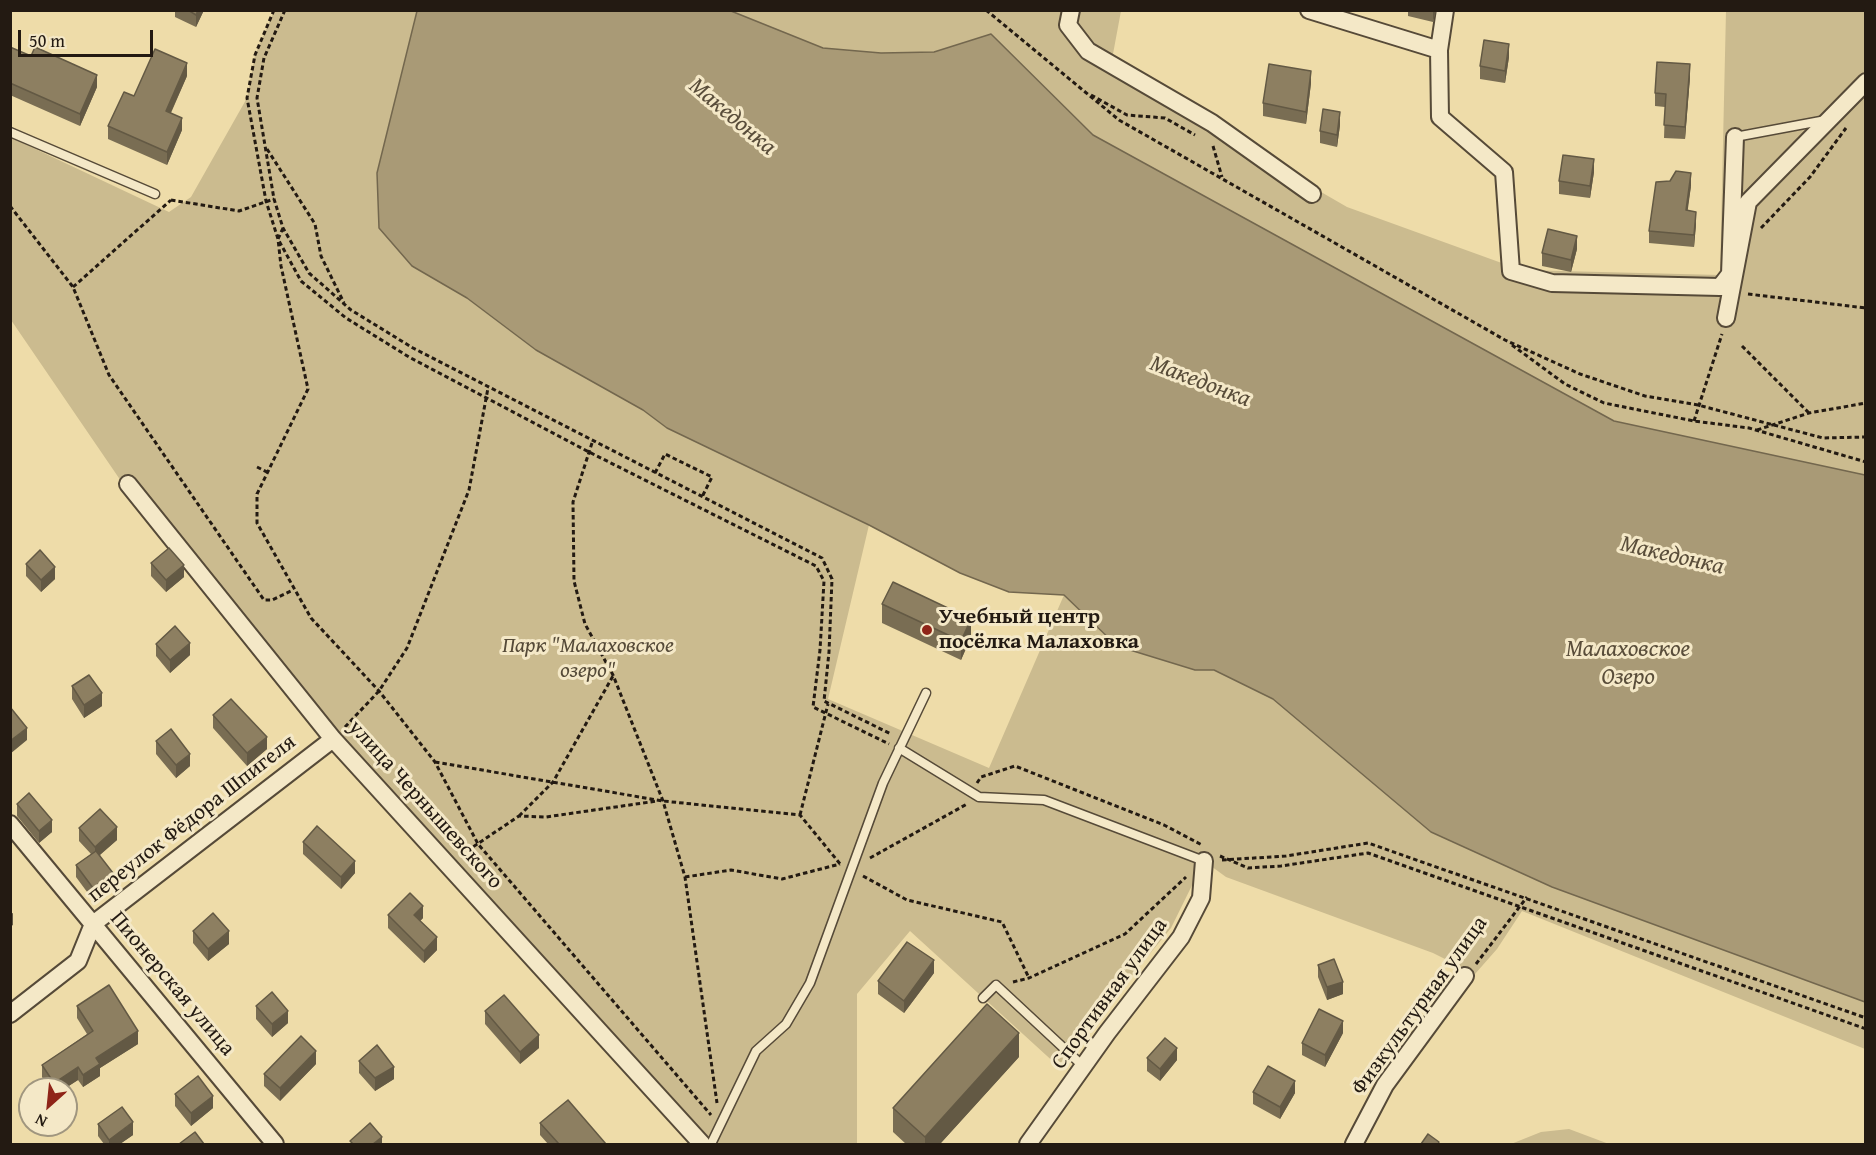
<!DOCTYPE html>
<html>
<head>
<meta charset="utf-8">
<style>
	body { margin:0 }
	#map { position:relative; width:1876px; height:1155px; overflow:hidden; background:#eedca9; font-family:"Gentium Book Plus",serif }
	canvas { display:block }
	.frame { position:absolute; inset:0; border:12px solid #231a12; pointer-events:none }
	.north { position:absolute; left:18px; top:1077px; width:60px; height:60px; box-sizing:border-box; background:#f4e8c7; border:2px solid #a0967f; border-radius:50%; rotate:207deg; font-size:16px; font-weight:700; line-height:24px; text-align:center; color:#231a12 }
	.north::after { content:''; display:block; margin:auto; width:21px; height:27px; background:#8f2418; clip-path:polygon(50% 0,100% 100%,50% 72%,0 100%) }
	.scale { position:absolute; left:18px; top:30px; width:135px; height:27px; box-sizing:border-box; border:3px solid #231a12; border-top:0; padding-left:8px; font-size:18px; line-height:21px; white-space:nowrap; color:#231a12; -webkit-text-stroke:4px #f4e8c7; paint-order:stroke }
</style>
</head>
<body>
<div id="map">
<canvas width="1876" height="1155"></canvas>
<div class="frame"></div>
<div class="north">N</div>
<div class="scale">50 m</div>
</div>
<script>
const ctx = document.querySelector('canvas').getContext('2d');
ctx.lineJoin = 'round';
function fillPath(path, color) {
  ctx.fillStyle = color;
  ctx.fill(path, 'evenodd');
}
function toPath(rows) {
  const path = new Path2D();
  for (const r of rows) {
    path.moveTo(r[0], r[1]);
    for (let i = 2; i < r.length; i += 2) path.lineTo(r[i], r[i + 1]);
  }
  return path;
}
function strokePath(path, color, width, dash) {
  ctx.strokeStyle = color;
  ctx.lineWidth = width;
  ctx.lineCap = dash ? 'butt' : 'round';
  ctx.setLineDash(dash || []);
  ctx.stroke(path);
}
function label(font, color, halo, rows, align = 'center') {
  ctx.font = font + ' "Gentium Book Plus",serif';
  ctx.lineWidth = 6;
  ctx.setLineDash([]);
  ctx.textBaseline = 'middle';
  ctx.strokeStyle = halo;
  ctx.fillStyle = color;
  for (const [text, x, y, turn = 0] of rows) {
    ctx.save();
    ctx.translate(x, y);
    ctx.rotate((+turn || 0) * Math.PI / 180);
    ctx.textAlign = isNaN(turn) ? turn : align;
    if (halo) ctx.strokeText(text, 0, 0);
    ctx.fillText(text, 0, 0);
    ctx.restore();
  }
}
fillPath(toPath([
	[274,11,417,11,377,173,412,266,467,298,536,350,643,410,667,428,869,525,828,699,989,768,1064,595,1107,637,1200,670,1214,670,1273,699,1431,832,1552,887,1865,1002,1865,1049,1522,911,1497,949,1475,974,1433,953,1226,877,1204,861,1171,928,1058,1066,910,931,857,994,857,1144,702,1144,333,739,151,525,11,320,10,137,169,212,191,197,247,98,255,55],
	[731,11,1121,11,1110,70,1347,207,1521,270,1720,275,1726,11,1865,11,1865,475,1614,421,1093,135,991,34,934,52,881,53,823,48],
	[1569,1129,1609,1144,1511,1144,1541,1132]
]), '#cbbb8f');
const water = toPath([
	[417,11,731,11,823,48,881,53,934,52,991,34,1093,135,1614,421,1865,475,1865,1002,1552,887,1431,832,1273,699,1214,670,1195,670,1117,646,1064,595,1009,592,960,573,869,525,667,428,643,410,536,350,467,298,412,266,379,228,377,173,417,11]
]);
fillPath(water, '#a99a76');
strokePath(water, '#73674e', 1.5);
const service = toPath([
	[10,132,155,194],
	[1735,137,1826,120],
	[899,748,979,797,1044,800,1204,861],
	[983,998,996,985,1084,1067],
	[711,1144,756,1051,786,1024,810,983,883,783,926,693]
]);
const minor = toPath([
	[1071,10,1068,25,1088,51,1212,123,1312,194],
	[1309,10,1439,50],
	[1445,10,1439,50,1440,117,1504,172,1511,271,1552,283,1720,287,1730,274,1735,137],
	[1726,318,1748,202,1866,82],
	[128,484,333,739,702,1144],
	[10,824,275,1144],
	[10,1014,78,961,93,924,333,739],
	[1028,1144,1107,1033,1181,937,1201,898,1204,861],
	[1354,1144,1385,1085,1465,976]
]);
strokePath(service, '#564a38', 11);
strokePath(minor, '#564a38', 20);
strokePath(toPath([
	[274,10,255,55,247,98,266,201,278,239,301,281,346,318,409,357,589,452,816,566,824,581,820,650,813,707,889,744],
	[285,10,264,58,257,98,274,199,283,228,309,273,351,310,413,348,822,558,832,579,829,652,824,701,891,734],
	[986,10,1119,120,1505,340,1580,374,1645,396,1698,405,1823,438,1866,437],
	[1091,95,1127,115,1165,118,1195,135],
	[1213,146,1222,177],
	[267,149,315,224,321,256,344,303],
	[171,200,239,211,274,199],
	[10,206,73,287,109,375,264,600,272,600,293,590],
	[283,228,278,239,281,266,308,389,257,494,257,523,311,618,379,691,435,762,478,844,711,1115],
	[1761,228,1810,177,1846,128],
	[73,287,171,200],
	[1748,294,1866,308],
	[1512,345,1565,384,1604,403,1694,421,1749,428,1866,462],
	[1742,346,1809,413],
	[1694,421,1722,334],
	[1757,430,1809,413,1866,403],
	[592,443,573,502,574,581,585,624,613,675,663,801,685,877,717,1103],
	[257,467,269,473],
	[655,473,665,454,712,477,702,497],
	[345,727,379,691,407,648,469,490,488,388],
	[435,762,663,801,800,815,841,865],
	[977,783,981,777,1015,766,1164,825,1202,845],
	[800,815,828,704],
	[519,816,553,782,613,676],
	[461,855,519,816,546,817,657,801],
	[1220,856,1248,868,1281,866,1368,853,1866,1029],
	[870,858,967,804],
	[1222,860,1286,856,1368,843,1866,1018],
	[863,876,907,900,1002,922,1029,978],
	[685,877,731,870,782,879,840,864],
	[1476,964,1527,897],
	[1013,982,1029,978,1125,934,1186,877]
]), '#231a12', 3, [4.5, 3]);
strokePath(service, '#f4e8c7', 8);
strokePath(minor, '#f4e8c7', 16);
fillPath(toPath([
	[175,10,204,10,196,27,175,17],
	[1408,10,1436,10,1433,22,1408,16],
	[10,47,97,87,80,126,10,95],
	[1509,57,1505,83,1480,79,1480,66],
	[187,76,171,113,182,130,167,165,108,139,108,126],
	[1690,77,1685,139,1664,138,1665,107,1655,106,1655,93],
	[1311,83,1306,124,1263,116,1263,103],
	[1340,125,1337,147,1320,143,1320,131],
	[1594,172,1590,198,1559,194,1559,181],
	[1691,186,1687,211,1696,224,1694,247,1649,243,1649,231],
	[1577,249,1571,272,1542,266,1542,253],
	[151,563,184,577,166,592,151,576],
	[26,564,55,579,41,592,26,576],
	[882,604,971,637,961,660,882,623],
	[156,644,190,655,170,673,156,656],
	[72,686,102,706,84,718,72,699],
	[213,715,267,749,247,766,213,728],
	[156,741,190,766,176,778,156,754],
	[17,804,52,832,39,843,17,816],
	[79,828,117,840,100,855,113,886,93,900,76,877,76,865,91,854,79,841],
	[303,842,355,873,341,889,303,854],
	[388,915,423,918,420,921,437,950,424,963,388,928],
	[193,931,229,944,208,961,193,943],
	[1318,965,1343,994,1327,1000,1318,977],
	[934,973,904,1013,878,994,878,981],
	[77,1006,138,1044,100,1068,100,1076,83,1087,78,1080,64,1089,49,1089,42,1077,42,1065,87,1034,77,1018],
	[256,1006,288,1023,272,1037,256,1019],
	[485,1011,539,1048,520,1064,485,1024],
	[1343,1033,1325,1067,1302,1055,1302,1043],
	[1019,1057,940,1144,906,1144,893,1132,893,1108],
	[1147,1058,1177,1060,1160,1081,1147,1071],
	[359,1061,394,1079,375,1091,359,1073],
	[316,1064,280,1101,264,1086,264,1074],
	[1253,1092,1295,1093,1280,1119,1253,1104],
	[175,1094,213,1108,191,1126,175,1106],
	[540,1123,606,1144,548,1144,540,1135],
	[98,1124,133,1135,120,1144,104,1144,98,1136]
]), '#796d53');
fillPath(toPath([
	[198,10,204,10,196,27,196,15],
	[1433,10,1436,10,1433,22],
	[1509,44,1509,57,1505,83,1505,71],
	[187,63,187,76,166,123,166,111],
	[1690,64,1690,77,1685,139,1685,127],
	[1311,71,1311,83,1306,124,1306,112],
	[97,75,97,87,80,126,80,114],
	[1340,112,1340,125,1337,147,1337,135],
	[182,118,182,130,167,165,167,152],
	[1594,159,1594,172,1590,198,1590,186],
	[1691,173,1691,186,1686,223,1686,210],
	[1696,212,1696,224,1694,247,1694,235],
	[1577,236,1577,249,1571,272,1571,260],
	[184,565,184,577,166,592,166,580],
	[55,567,55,579,41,592,41,580],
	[971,619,971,637,961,660,961,641],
	[190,643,190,655,170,673,170,660],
	[102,693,102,706,84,718,84,705],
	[27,728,27,740,10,754,10,741],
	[267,737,267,749,247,766,247,753],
	[190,754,190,766,176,778,176,765],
	[52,820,52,832,39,843,39,831],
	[117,827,117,840,95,859,95,847],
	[355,861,355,873,341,889,341,877],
	[113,873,113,886,93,900,93,888],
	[423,906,423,918,414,927,414,915],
	[13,913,13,925,10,927,10,914],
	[229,931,229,944,208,961,208,949],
	[437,937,437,950,424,963,424,951],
	[934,960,934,973,904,1013,904,1001],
	[1343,982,1343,994,1327,1000,1327,987],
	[288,1011,288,1023,272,1037,272,1024],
	[1343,1021,1343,1033,1325,1067,1325,1055],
	[138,1031,138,1044,100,1068,100,1076,83,1087,83,1075,96,1058],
	[1019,1033,1019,1057,940,1144,925,1144,925,1137],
	[539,1035,539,1048,520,1064,520,1052],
	[1177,1048,1177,1060,1160,1081,1160,1069],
	[316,1051,316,1064,280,1101,280,1088],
	[78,1067,78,1080,64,1089,54,1089,54,1083],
	[394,1067,394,1079,375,1091,375,1078],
	[1295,1081,1295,1093,1280,1119,1280,1107],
	[213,1096,213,1108,191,1126,191,1113],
	[133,1122,133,1135,120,1144,109,1144,109,1140],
	[382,1137,382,1144,373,1144]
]), '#635944');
const building = toPath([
	[188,10,198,10,196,15,188,10],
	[1484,40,1509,44,1505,71,1480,66,1484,40],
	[10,47,31,56,35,47,97,75,80,114,10,83,10,47],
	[155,49,187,63,166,111,182,118,167,152,108,126,124,92,134,96,155,49],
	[1657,62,1690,64,1685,127,1664,125,1666,94,1655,93,1657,62],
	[1269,64,1311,71,1306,112,1263,103,1269,64],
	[1323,109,1340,112,1337,135,1320,131,1323,109],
	[1563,155,1594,159,1590,186,1559,181,1563,155],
	[1676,171,1691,173,1686,210,1696,212,1694,235,1649,231,1656,182,1670,181,1676,171],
	[1548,229,1577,236,1571,260,1542,253,1548,229],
	[169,548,184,565,166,580,151,563,169,548],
	[40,550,55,567,41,580,26,564,40,550],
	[893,582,971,619,961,641,882,604,893,582],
	[175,626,190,643,170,660,156,644,175,626],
	[89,675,102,693,84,705,72,686,89,675],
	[231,699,267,737,247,753,213,715,231,699],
	[10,707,27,728,10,741,10,707],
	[171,729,190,754,176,765,156,741,171,729],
	[29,793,52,820,39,831,17,804,29,793],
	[100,809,117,827,95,847,79,828,100,809],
	[317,826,355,861,341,877,303,842,317,826],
	[96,851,113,873,93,888,76,865,96,851],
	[410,893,423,906,414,915,437,937,424,951,388,915,410,893],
	[213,913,229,931,208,949,193,931,213,913],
	[907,942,934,960,904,1001,878,981,907,942],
	[1334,959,1343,982,1327,987,1318,965,1334,959],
	[109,985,138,1031,96,1058,100,1064,83,1075,78,1067,54,1083,42,1065,93,1031,77,1006,109,985],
	[272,992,288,1011,272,1024,256,1006,272,992],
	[504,995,539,1035,520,1052,485,1011,504,995],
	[987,1004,1019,1033,925,1137,893,1108,987,1004],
	[1319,1009,1343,1021,1325,1055,1302,1043,1319,1009],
	[301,1036,316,1051,280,1088,264,1074,301,1036],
	[1165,1038,1177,1048,1160,1069,1147,1058,1165,1038],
	[377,1045,394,1067,375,1078,359,1061,377,1045],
	[1268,1066,1295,1081,1280,1107,1253,1092,1268,1066],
	[198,1076,213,1096,191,1113,175,1094,198,1076],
	[568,1100,606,1144,559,1144,540,1123,568,1100],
	[122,1107,133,1122,109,1140,98,1124,122,1107],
	[370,1123,382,1137,373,1144,353,1144,350,1141,370,1123],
	[195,1132,204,1144,179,1144,195,1132],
	[1428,1134,1439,1142,1438,1144,1421,1144,1428,1134]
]);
fillPath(building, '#8d7f61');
strokePath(building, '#635944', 1.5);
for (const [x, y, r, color] of [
	[927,630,6,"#8f2418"]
]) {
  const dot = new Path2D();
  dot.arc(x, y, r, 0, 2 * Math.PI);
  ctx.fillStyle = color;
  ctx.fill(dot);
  strokePath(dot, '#f4e8c7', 2);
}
label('bold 22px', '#231a12', '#f4e8c7', [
	["Учебный центр",939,617],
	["посёлка Малаховка",939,642]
], 'left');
label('italic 22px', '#554a38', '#f4e8c7', [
	["Парк \"Малаховское",588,646],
	["озеро\"",588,671]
]);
label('22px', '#231a12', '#f4e8c7', [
	["улица Чернышевского",425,805,48],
	["переулок Фёдора Шпигеля",192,819,-38],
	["Пионерская улица",172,984,50],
	["Спортивная улица",1110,994,-54],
	["Физкультурная улица",1420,1006,-54]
]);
label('italic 24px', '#594d3a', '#f4e8c7', [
	["Македонка",732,117,40],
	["Македонка",1200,382,21],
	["Македонка",1672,556,13],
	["Малаховское",1628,650],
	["Озеро",1628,678]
]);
</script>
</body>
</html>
